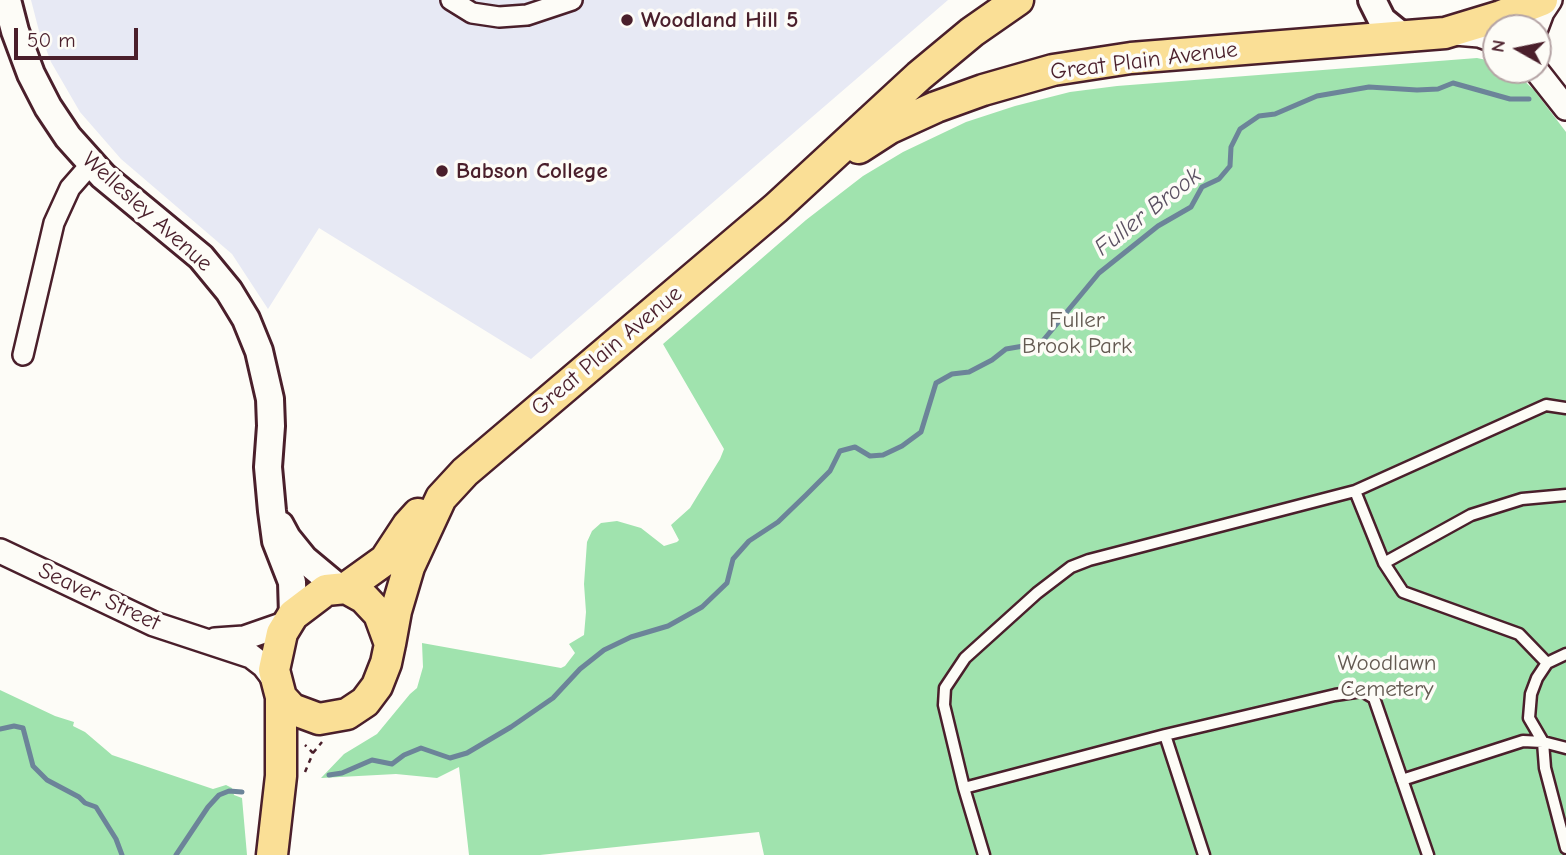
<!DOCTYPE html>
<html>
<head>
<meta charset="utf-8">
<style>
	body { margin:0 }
	#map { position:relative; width:1566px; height:855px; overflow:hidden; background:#fdfcf7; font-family:"Comic Neue",sans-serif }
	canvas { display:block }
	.north { position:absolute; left:1482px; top:14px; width:70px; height:70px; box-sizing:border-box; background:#fdfcf7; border:2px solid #b5a4a5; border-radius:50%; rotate:279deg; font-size:19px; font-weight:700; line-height:28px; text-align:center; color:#4a1f2b }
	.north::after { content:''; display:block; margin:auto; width:24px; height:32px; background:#4a1f2b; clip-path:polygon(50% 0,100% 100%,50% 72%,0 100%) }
	.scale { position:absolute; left:14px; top:28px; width:124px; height:32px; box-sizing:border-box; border:4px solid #4a1f2b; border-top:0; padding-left:9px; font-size:21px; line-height:24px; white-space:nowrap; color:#4a1f2b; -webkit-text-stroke:5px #fdfcf7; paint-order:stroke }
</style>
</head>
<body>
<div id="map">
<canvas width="1566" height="855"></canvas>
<div class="north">N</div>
<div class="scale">50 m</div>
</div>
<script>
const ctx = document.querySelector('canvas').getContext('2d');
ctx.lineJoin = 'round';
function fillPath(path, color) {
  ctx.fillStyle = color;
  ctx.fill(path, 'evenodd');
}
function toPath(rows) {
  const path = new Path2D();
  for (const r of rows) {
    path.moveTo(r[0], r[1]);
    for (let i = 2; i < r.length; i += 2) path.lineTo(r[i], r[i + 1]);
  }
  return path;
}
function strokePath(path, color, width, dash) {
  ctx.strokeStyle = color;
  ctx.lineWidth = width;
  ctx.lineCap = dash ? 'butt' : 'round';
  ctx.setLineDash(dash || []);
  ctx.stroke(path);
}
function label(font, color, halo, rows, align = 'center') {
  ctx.font = font + ' "Comic Neue",sans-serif';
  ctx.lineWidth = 7;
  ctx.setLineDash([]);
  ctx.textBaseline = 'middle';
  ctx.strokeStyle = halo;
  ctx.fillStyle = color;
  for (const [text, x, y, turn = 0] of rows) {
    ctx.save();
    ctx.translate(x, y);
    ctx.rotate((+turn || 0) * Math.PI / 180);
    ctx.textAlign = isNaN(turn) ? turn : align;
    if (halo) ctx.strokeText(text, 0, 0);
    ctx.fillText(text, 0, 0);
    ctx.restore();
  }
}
fillPath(toPath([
	[31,0,948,0,531,359,319,228,268,309,232,254,121,159,80,112,51,62,39,31]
]), '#e7e9f4');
fillPath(toPath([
	[1477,58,1496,62,1496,70,1510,70,1518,75,1534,90,1566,132,1566,855,764,855,759,832,540,855,469,855,459,767,437,778,396,774,321,778,344,754,377,734,410,694,417,688,423,667,422,643,561,668,565,666,575,653,569,644,584,635,586,612,584,584,587,542,592,531,601,523,617,521,641,528,664,546,677,542,679,540,671,525,690,508,720,459,724,449,663,344,806,220,863,176,903,152,966,122,1015,106,1070,92,1117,86],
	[0,690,55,716,74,722,73,726,85,732,112,755,213,789,226,785,232,788,234,795,242,798,247,855,0,855]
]), '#a0e3ae');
strokePath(toPath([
	[0,729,14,726,23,728,33,766,47,780,79,797,85,803,96,807,116,839,122,855],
	[329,775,342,773,372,760,392,764,404,755,421,748,450,758,467,753,511,727,553,698,580,669,604,650,631,637,668,626,702,607,727,583,733,559,749,541,778,522,806,495,830,471,840,451,855,447,870,456,883,455,902,446,921,432,936,383,952,374,969,372,992,360,1006,349,1041,343,1099,273,1158,226,1191,207,1202,187,1219,179,1230,166,1231,147,1240,129,1259,116,1275,114,1317,96,1369,87,1417,90,1438,89,1453,83,1510,99,1529,99],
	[176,855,208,807,219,795,229,791,242,792]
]), '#6c8499', 5);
const service = toPath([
	[1384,563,1471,515,1522,499,1566,495],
	[1566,654,1547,663,1537,678,1531,694,1529,718,1543,742,1566,748],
	[1547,663,1519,634,1403,592,1384,563,1355,491,1546,405,1566,408],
	[1402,780,1523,741,1543,742,1545,768,1566,848],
	[964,788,1165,735],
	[984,855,964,788,944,705,945,688,965,658,1037,593,1071,567,1089,560,1355,491],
	[1204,855,1165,735,1335,695,1362,691,1374,698,1428,855]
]);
const minor = toPath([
	[451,0,472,13,499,17,527,15,572,0],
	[23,355,54,223,70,188,91,164]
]);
const tertiary = toPath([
	[1536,28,1542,12,1550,0],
	[1455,33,1479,35,1496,41],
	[1536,70,1566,108],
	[0,551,154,624,251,656,264,666,277,683],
	[215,640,244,638,287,623]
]);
const secondary = toPath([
	[7,0,15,31,31,74,48,107,68,137,103,176,201,257,229,291,246,319,259,351,270,399,271,426,268,467,272,511,276,541,292,582,293,615],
	[1372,0,1382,20,1403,37],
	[280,525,287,538,304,559,340,589]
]);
const primary = toPath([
	[859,148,890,128,936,107,983,90,1053,70,1131,58,1445,33,1501,16,1542,0],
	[346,588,385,560,408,525,418,514],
	[390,644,379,614,364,598,346,588,326,590,293,615,282,633,274,670,281,697,292,709,319,719,347,714,365,702,377,686,386,663,390,644,396,611,409,567,441,498,465,472,776,208,919,76,972,32,1018,0],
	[272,855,281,776,281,697]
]);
strokePath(service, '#4a1f2b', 15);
strokePath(minor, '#4a1f2b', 24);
strokePath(tertiary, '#4a1f2b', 28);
strokePath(secondary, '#4a1f2b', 32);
strokePath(primary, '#4a1f2b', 35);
strokePath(toPath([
	[313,753,322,742],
	[305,772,313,753,305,745]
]), '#4a1f2b', 2.5, [5, 5]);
strokePath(service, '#fdfcf7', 10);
strokePath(minor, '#fdfcf7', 19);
strokePath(tertiary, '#fdfcf7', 23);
strokePath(secondary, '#fdfcf7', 26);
strokePath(primary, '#fadf96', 30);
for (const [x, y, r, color] of [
	[627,20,7,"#4a1f2b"],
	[442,171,7,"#4a1f2b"]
]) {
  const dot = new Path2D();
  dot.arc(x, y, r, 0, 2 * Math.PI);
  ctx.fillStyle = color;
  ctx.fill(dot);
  strokePath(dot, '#fdfcf7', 2.5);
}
label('bold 23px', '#4a1f2b', '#fdfcf7', [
	["Woodland Hill 5",641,20],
	["Babson College",456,171]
], 'left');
label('23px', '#4a1f2b', '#fdfcf7', [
	["Great Plain Avenue",1144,61,-7],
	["Wellesley Avenue",147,212,42],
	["Great Plain Avenue",607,351,-40],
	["Seaver Street",99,597,25]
]);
label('23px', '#645a52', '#fdfcf7', [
	["Fuller",1077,320],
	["Brook Park",1077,346],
	["Woodlawn",1387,663],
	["Cemetery",1387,689]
]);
label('italic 24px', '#5b5162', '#fdfcf7', [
	["Fuller Brook",1148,212,-38]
]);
</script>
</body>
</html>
